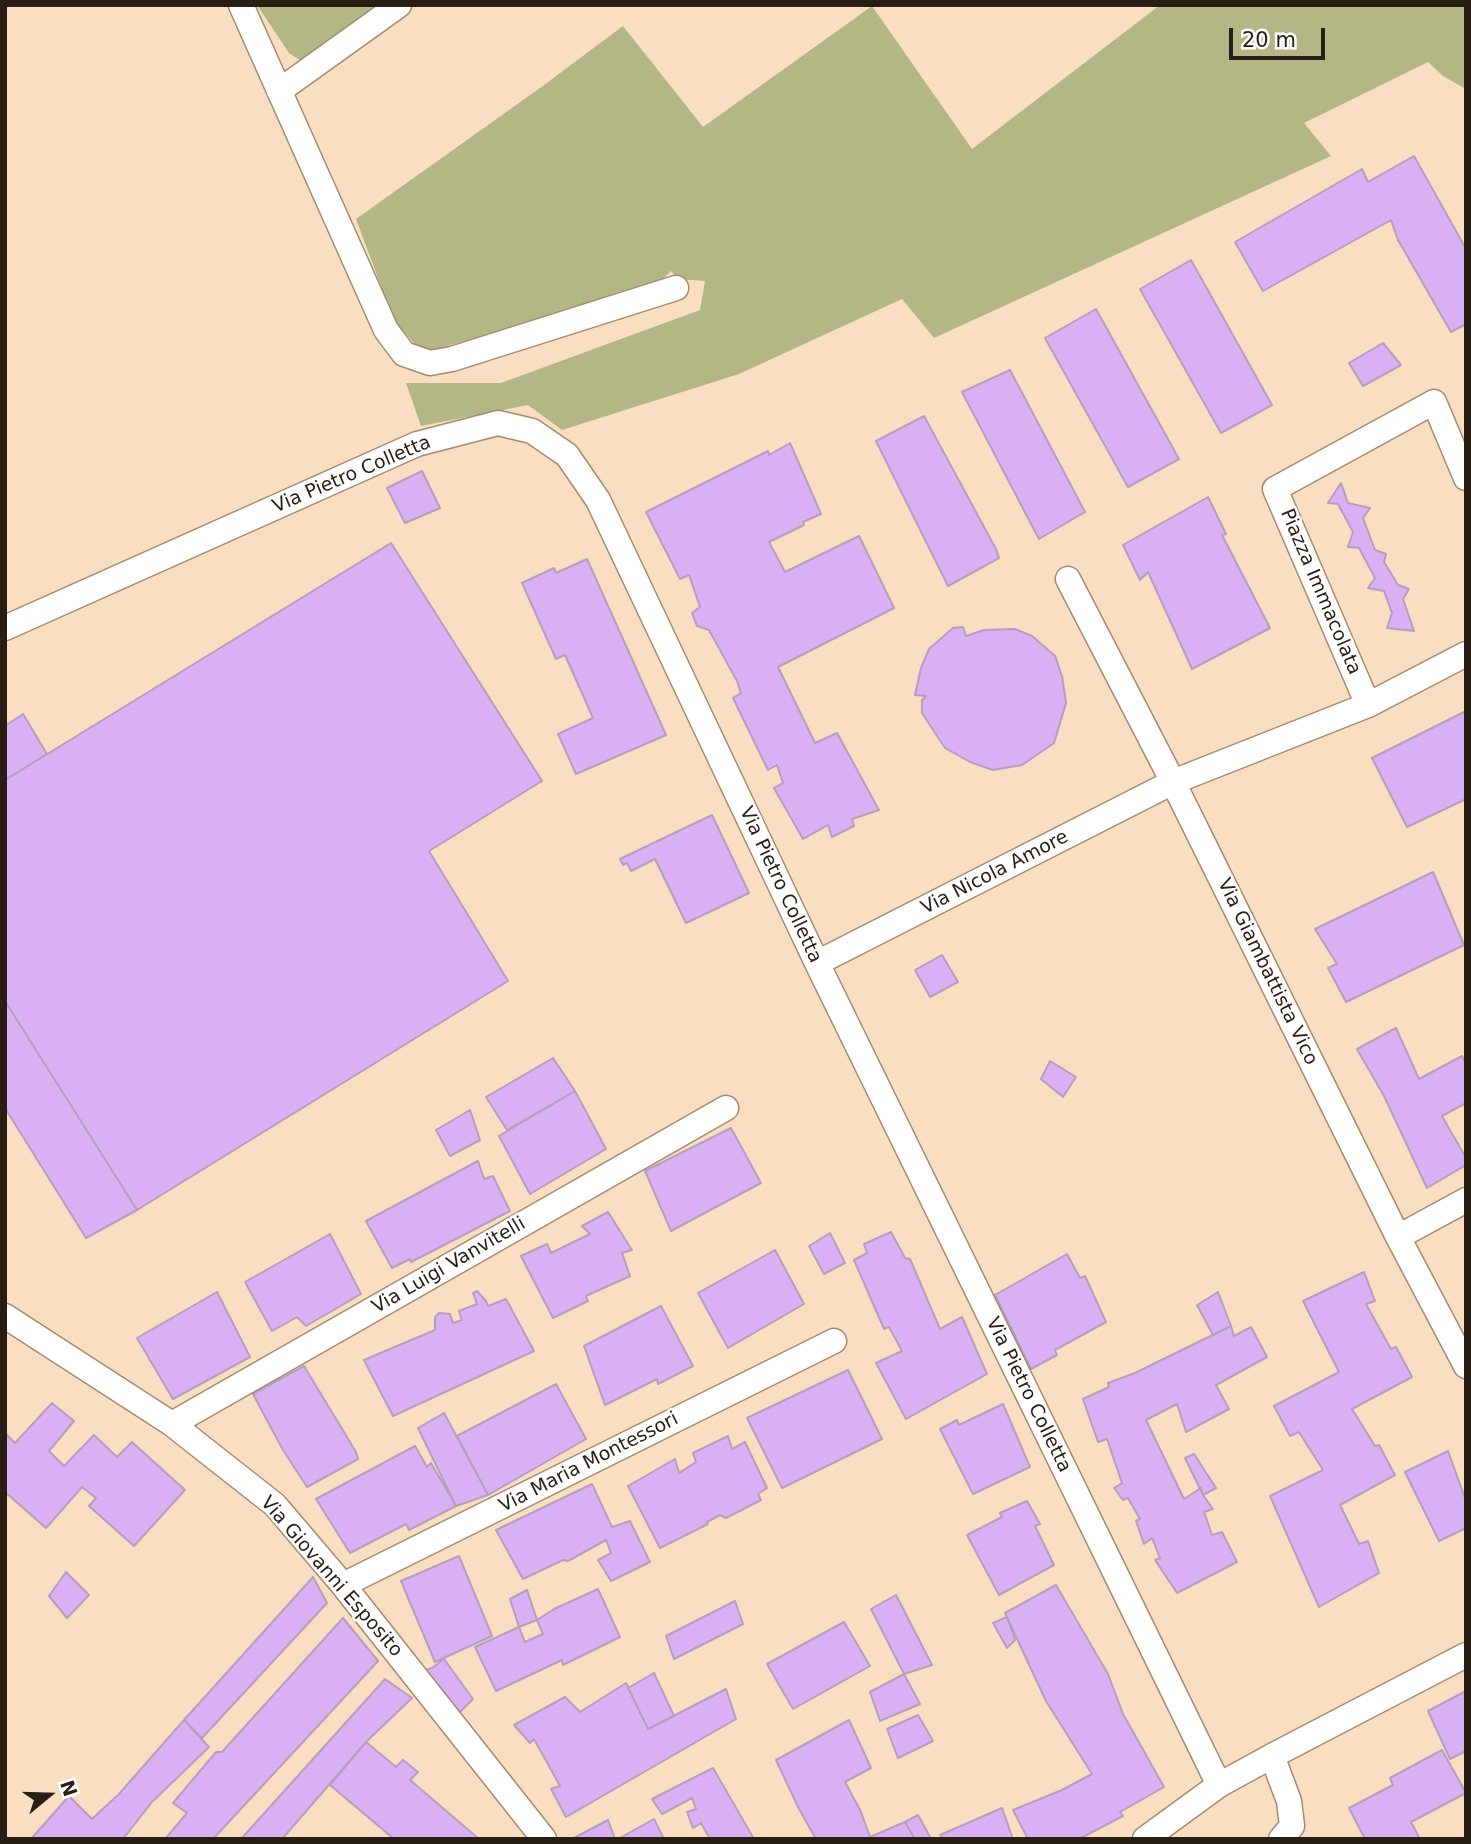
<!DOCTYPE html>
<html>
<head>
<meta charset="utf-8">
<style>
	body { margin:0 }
	#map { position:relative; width:1471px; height:1844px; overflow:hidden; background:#f9dec1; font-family:"DejaVu Sans",sans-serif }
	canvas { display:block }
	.frame { position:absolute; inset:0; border:7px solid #281e13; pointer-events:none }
	.north { position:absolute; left:14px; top:1760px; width:70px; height:70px; -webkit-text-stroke:5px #fff; paint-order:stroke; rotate:71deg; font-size:19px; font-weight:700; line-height:28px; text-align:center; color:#281e13 }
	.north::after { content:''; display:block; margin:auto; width:24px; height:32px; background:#281e13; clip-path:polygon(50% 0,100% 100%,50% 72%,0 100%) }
	.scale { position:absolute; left:1229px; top:28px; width:96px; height:32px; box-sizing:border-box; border:4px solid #281e13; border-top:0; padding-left:9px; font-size:21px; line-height:24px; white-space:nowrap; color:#281e13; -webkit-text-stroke:5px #fff; paint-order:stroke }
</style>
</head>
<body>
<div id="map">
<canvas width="1471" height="1844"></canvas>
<div class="frame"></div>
<div class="north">N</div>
<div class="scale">20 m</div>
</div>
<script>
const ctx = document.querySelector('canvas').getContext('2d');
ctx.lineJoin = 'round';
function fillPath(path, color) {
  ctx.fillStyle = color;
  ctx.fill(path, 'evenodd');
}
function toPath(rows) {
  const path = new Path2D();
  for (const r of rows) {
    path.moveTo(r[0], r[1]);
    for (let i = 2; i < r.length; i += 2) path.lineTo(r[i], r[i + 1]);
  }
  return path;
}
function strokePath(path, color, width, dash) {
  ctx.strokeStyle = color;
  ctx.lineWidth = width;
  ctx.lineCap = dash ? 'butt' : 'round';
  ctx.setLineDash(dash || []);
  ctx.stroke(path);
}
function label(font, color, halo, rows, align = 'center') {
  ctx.font = font + ' "DejaVu Sans",sans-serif';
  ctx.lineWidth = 5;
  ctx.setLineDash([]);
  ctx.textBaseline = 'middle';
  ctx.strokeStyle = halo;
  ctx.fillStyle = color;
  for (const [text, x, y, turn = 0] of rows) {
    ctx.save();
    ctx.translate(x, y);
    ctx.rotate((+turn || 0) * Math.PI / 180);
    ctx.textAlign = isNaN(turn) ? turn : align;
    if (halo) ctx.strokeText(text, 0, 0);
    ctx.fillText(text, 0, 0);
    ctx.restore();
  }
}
fillPath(toPath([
	[257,5,387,5,306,64,289,53],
	[1160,5,1466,5,1466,89,1443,76,1428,62,1304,123,1331,156,934,338,902,299,739,374,562,430,528,405,421,426,406,383,501,383,700,310,705,281,678,279,671,271,656,286,423,353,394,321,356,219,540,88,623,26,703,127,872,6,972,149]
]), '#b2b785');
const building = toPath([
	[1414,156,1466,249,1466,324,1451,332,1398,240,1391,220,1263,291,1235,242,1362,169,1368,182,1414,156],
	[1191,260,1272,405,1221,433,1140,289,1191,260],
	[1096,309,1179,459,1128,487,1045,338,1096,309],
	[1383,343,1401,365,1363,386,1349,363,1383,343],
	[1010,370,1085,512,1039,539,962,392,1010,370],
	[924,416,996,549,999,558,948,586,876,441,924,416],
	[790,443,821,514,803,522,804,525,769,542,785,572,859,536,894,608,778,667,815,743,837,733,879,810,852,819,854,826,832,837,828,825,803,839,774,788,783,783,777,765,768,770,733,698,741,693,737,681,709,630,697,626,692,613,700,607,689,575,680,579,646,512,768,451,769,455,790,443],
	[422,471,440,508,405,523,387,488,422,471],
	[1341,483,1348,503,1370,508,1363,518,1375,550,1386,554,1384,562,1398,585,1409,589,1403,599,1414,631,1387,628,1392,613,1384,591,1368,588,1375,578,1359,548,1348,547,1353,532,1338,504,1328,503,1341,483],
	[1208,497,1226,534,1222,535,1270,628,1192,669,1148,572,1140,580,1123,545,1208,497],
	[391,543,542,781,429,851,508,981,137,1210,5,1001,5,780,391,543],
	[587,559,666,735,576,774,558,734,593,718,565,655,556,659,522,583,554,568,556,573,587,559],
	[963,627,966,636,984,630,1015,629,1032,636,1055,656,1062,676,1066,703,1054,743,1022,765,993,770,970,762,945,748,922,713,922,700,926,696,915,695,921,668,929,649,953,628,963,627],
	[1466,711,1466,799,1407,827,1372,758,1466,711],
	[23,714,47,754,5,780,5,726,23,714],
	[712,815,749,893,686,923,655,859,631,871,627,863,623,865,620,859,712,815],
	[1433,872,1464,945,1346,1002,1328,968,1337,964,1315,929,1433,872],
	[942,955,958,982,930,997,915,970,942,955],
	[5,1001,137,1210,86,1238,5,1108,5,1001],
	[1396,1028,1419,1079,1462,1056,1466,1064,1466,1103,1442,1116,1466,1158,1466,1165,1427,1188,1384,1096,1357,1049,1396,1028],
	[553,1058,575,1091,507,1130,486,1097,553,1058],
	[1050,1061,1076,1077,1063,1097,1041,1079,1050,1061],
	[575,1091,606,1149,530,1194,499,1136,575,1091],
	[470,1110,480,1140,450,1156,436,1130,470,1110],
	[731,1128,761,1183,671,1231,645,1171,731,1128],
	[478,1161,484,1179,493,1176,510,1211,411,1262,410,1259,392,1268,366,1221,478,1161],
	[608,1212,632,1250,622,1253,630,1276,586,1296,588,1301,553,1318,521,1256,547,1244,551,1253,590,1234,582,1226,608,1212],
	[891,1232,905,1258,910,1259,940,1329,962,1317,987,1374,906,1419,876,1363,902,1351,889,1327,884,1329,854,1260,867,1253,864,1244,891,1232],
	[830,1233,845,1263,824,1274,809,1246,830,1233],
	[330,1234,361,1294,306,1326,297,1317,272,1331,245,1282,330,1234],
	[775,1250,804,1304,728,1348,698,1293,775,1250],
	[1067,1254,1080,1278,1085,1276,1106,1322,1055,1350,1057,1355,1031,1369,995,1295,1067,1254],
	[1364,1272,1375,1301,1366,1304,1391,1349,1396,1347,1412,1377,1352,1409,1375,1446,1379,1445,1395,1475,1340,1505,1359,1544,1368,1541,1379,1573,1319,1607,1270,1496,1323,1470,1299,1432,1290,1436,1274,1406,1339,1372,1303,1301,1364,1272],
	[477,1291,486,1301,488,1306,506,1299,534,1351,393,1416,364,1360,435,1330,435,1317,439,1313,450,1314,453,1323,462,1320,459,1311,477,1304,473,1293,477,1291],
	[217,1292,250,1357,173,1399,137,1338,217,1292],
	[1218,1292,1231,1326,1213,1335,1197,1305,1218,1292],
	[661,1306,693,1366,658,1384,657,1379,605,1405,584,1346,661,1306],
	[1231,1326,1234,1336,1251,1327,1267,1357,1216,1385,1229,1409,1186,1432,1177,1404,1146,1420,1184,1499,1201,1488,1203,1495,1213,1509,1204,1512,1212,1535,1222,1532,1237,1562,1177,1593,1155,1560,1160,1558,1152,1538,1144,1544,1136,1521,1140,1519,1128,1498,1123,1500,1114,1488,1122,1483,1107,1439,1098,1442,1083,1399,1109,1387,1108,1383,1135,1373,1231,1326],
	[304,1366,356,1452,358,1459,307,1487,283,1450,253,1394,304,1366],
	[848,1370,882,1439,782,1488,747,1418,848,1370],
	[556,1384,586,1439,488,1495,457,1436,556,1384],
	[52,1403,74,1421,49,1451,64,1466,94,1435,117,1457,132,1442,185,1490,134,1546,89,1506,96,1498,82,1487,46,1528,5,1492,5,1433,15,1443,52,1403],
	[1003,1404,1030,1467,973,1494,940,1429,957,1420,959,1425,1003,1404],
	[444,1413,488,1495,456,1506,418,1428,444,1413],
	[728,1436,732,1449,745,1442,767,1488,758,1494,761,1500,726,1518,720,1515,707,1522,708,1524,660,1548,628,1486,675,1459,679,1473,696,1462,693,1453,728,1436],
	[415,1446,427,1467,431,1463,456,1506,409,1530,406,1524,350,1553,316,1499,415,1446],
	[1448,1451,1466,1501,1466,1528,1439,1541,1405,1472,1448,1451],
	[1194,1454,1216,1488,1203,1495,1185,1458,1194,1454],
	[592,1484,612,1527,630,1521,650,1562,611,1581,598,1560,611,1553,606,1540,568,1561,563,1560,523,1579,496,1530,592,1484],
	[1027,1501,1040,1524,1035,1526,1054,1565,999,1595,967,1535,1002,1517,1000,1513,1027,1501],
	[459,1556,492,1636,435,1662,401,1581,459,1556],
	[66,1572,89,1595,67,1618,49,1596,66,1572],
	[313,1577,327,1603,202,1738,184,1720,313,1577],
	[1056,1585,1108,1674,1123,1714,1164,1787,1120,1812,1123,1816,1079,1839,1028,1839,1013,1810,1062,1790,1092,1774,1046,1701,1005,1613,1056,1585],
	[598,1589,620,1637,563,1665,562,1660,496,1691,475,1647,519,1627,525,1642,543,1634,537,1620,554,1609,598,1589],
	[527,1590,537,1620,519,1627,510,1599,527,1590],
	[896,1595,932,1665,904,1674,871,1609,896,1595],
	[735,1601,743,1624,674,1659,666,1636,735,1601],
	[1007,1617,1015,1640,1007,1648,993,1623,1007,1617],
	[343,1618,378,1661,213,1839,165,1839,187,1813,173,1803,216,1752,222,1752,343,1618],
	[844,1622,870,1666,793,1709,767,1664,844,1622],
	[444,1659,473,1699,458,1714,423,1671,432,1668,444,1659],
	[654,1673,674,1716,648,1729,628,1688,654,1673],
	[904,1674,920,1704,880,1721,870,1692,904,1674],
	[385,1679,412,1698,366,1742,282,1839,241,1839,385,1679],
	[626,1683,648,1729,726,1689,736,1719,566,1817,551,1789,560,1786,534,1739,530,1743,514,1725,565,1697,580,1712,626,1683],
	[1466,1691,1466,1751,1450,1759,1428,1711,1466,1691],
	[918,1715,933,1741,898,1758,887,1729,918,1715],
	[184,1720,209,1747,152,1802,123,1839,31,1839,69,1796,92,1819,119,1794,184,1720],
	[849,1720,871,1768,845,1782,861,1812,870,1837,905,1822,915,1839,816,1839,799,1809,776,1760,849,1720],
	[366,1742,396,1767,403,1760,418,1772,410,1780,479,1839,394,1839,330,1785,366,1742],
	[1442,1750,1466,1793,1411,1822,1420,1839,1365,1839,1349,1808,1393,1785,1390,1778,1442,1750],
	[713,1768,754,1839,710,1839,701,1823,693,1828,687,1812,696,1809,692,1798,662,1814,652,1799,713,1768],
	[1002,1808,1013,1839,943,1839,940,1835,1002,1808],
	[918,1815,931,1839,915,1839,905,1822,918,1815],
	[654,1819,664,1839,618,1839,654,1819],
	[608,1820,615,1839,572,1839,608,1820]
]);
fillPath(building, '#dab1f4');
strokePath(building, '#b3a0bf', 2);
const minor = toPath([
	[241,5,386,330,404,354,430,363,452,359,676,288],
	[279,91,399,5],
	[1068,579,1173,782,1398,1237,1466,1366],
	[5,628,417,444,498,423,532,431,567,455,598,500,817,963,1219,1785,1145,1839],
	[1368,705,1275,489,1434,402,1466,478],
	[817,963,1173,782,1368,705,1466,654],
	[1398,1237,1466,1200],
	[5,1316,172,1424,275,1505,343,1585,544,1839],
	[172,1424,726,1108],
	[343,1585,834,1341],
	[1219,1785,1272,1756],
	[1281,1839,1292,1826,1289,1801,1272,1756,1466,1655]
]);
strokePath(minor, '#a48b70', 27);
strokePath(minor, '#fff', 24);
label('19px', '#281e13', '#fff', [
	["Via Pietro Colletta",352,475,-23],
	["Piazza Immacolata",1320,592,67],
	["Via Nicola Amore",995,873,-27],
	["Via Pietro Colletta",780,885,65],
	["Via Giambattista Vico",1267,972,64],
	["Via Luigi Vanvitelli",449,1266,-30],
	["Via Pietro Colletta",1028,1395,64],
	["Via Maria Montessori",589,1463,-27],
	["Via Giovanni Esposito",331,1577,49]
]);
</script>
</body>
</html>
